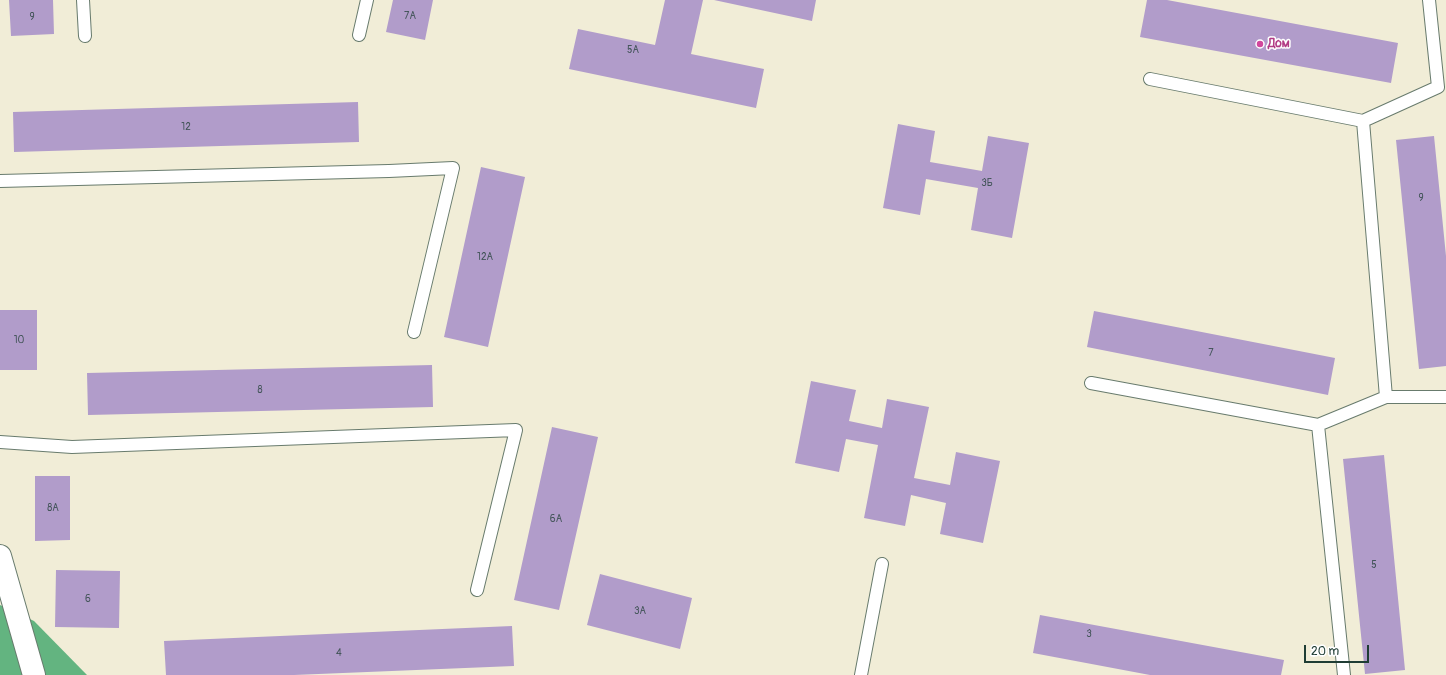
<!DOCTYPE html>
<html>
<head>
<meta charset="utf-8">
<style>
	body { margin:0 }
	#map { position:relative; width:1446px; height:675px; overflow:hidden; background:#f1edd7; font-family:Pangolin,sans-serif }
	canvas { display:block }
	.scale { position:absolute; left:1304px; top:645px; width:65px; height:18px; box-sizing:border-box; border:2px solid #1f3d34; border-top:0; padding-left:5px; font-size:12px; line-height:14px; white-space:nowrap; color:#1f3d34; -webkit-text-stroke:3px #fff; paint-order:stroke }
</style>
</head>
<body>
<div id="map">
<canvas width="1446" height="675"></canvas>
<div class="scale">20 m</div>
</div>
<script>
const ctx = document.querySelector('canvas').getContext('2d');
ctx.lineJoin = 'round';
function fillPath(path, color) {
  ctx.fillStyle = color;
  ctx.fill(path, 'evenodd');
}
function toPath(rows) {
  const path = new Path2D();
  for (const r of rows) {
    path.moveTo(r[0], r[1]);
    for (let i = 2; i < r.length; i += 2) path.lineTo(r[i], r[i + 1]);
  }
  return path;
}
function strokePath(path, color, width, dash) {
  ctx.strokeStyle = color;
  ctx.lineWidth = width;
  ctx.lineCap = dash ? 'butt' : 'round';
  ctx.setLineDash(dash || []);
  ctx.stroke(path);
}
function label(font, color, halo, rows, align = 'center') {
  ctx.font = font + ' Pangolin,sans-serif';
  ctx.lineWidth = 3;
  ctx.setLineDash([]);
  ctx.textBaseline = 'middle';
  ctx.strokeStyle = halo;
  ctx.fillStyle = color;
  for (const [text, x, y, turn = 0] of rows) {
    ctx.save();
    ctx.translate(x, y);
    ctx.rotate((+turn || 0) * Math.PI / 180);
    ctx.textAlign = isNaN(turn) ? turn : align;
    if (halo) ctx.strokeText(text, 0, 0);
    ctx.fillText(text, 0, 0);
    ctx.restore();
  }
}
fillPath(toPath([
	[0,605,34,621,87,675,0,675]
]), '#63b480');
fillPath(toPath([
	[9,0,53,0,54,34,11,36],
	[393,0,433,0,425,40,386,32],
	[665,0,703,0,691,54,764,69,756,108,569,69,578,29,655,45],
	[714,0,816,0,812,21],
	[1147,0,1167,0,1398,43,1391,83,1140,37],
	[358,102,359,142,14,152,13,112],
	[898,124,935,131,930,162,982,171,988,136,1029,143,1012,238,971,230,978,188,926,179,920,215,883,208],
	[1434,136,1446,256,1446,366,1419,369,1396,140],
	[481,167,525,177,488,347,444,337],
	[0,310,37,310,37,370,0,370],
	[1094,311,1335,358,1328,395,1087,347],
	[432,365,433,407,88,415,87,373],
	[811,381,856,390,849,421,882,428,887,399,929,407,914,478,950,485,956,452,1000,461,983,543,940,534,946,503,911,495,905,526,864,518,878,445,846,439,839,472,795,463],
	[552,427,598,437,559,610,514,600],
	[1384,455,1405,670,1365,674,1343,459],
	[35,476,70,476,70,540,35,541],
	[56,570,120,571,119,628,55,627],
	[600,574,692,598,680,649,587,625],
	[1040,615,1284,660,1281,675,1150,675,1033,653],
	[512,626,514,666,294,675,166,675,164,641]
]), '#b19cca');
const lane = toPath([
	[83,0,85,36],
	[359,35,367,0],
	[1150,79,1363,121,1386,397],
	[1363,121,1438,87,1429,0],
	[0,181,389,171,453,168,414,332],
	[1091,383,1318,425,1344,675],
	[1318,425,1386,397,1446,397],
	[0,442,72,447,516,430,477,590],
	[861,675,882,564]
]);
const street = toPath([
	[0,556,34,675]
]);
strokePath(lane, '#687b6d', 14);
strokePath(street, '#687b6d', 24);
strokePath(lane, '#fff', 12);
strokePath(street, '#fff', 22);
for (const [x, y, r, color] of [
	[1260,44,4,"#d1479c"]
]) {
  const dot = new Path2D();
  dot.arc(x, y, r, 0, 2 * Math.PI);
  ctx.fillStyle = color;
  ctx.fill(dot);
  strokePath(dot, '#fff', 1.5);
}
label('10px', '#44555a', null, [
	["7А",410,16],
	["9",32,17],
	["5А",633,50],
	["12",186,127],
	["3Б",987,183],
	["9",1421,198],
	["12А",485,257],
	["10",19,340],
	["7",1211,353],
	["8",260,390],
	["8А",53,508],
	["6А",556,519],
	["5",1374,565],
	["6",88,599],
	["3А",640,611],
	["3",1089,634],
	["4",339,653]
]);
label('bold 12px', '#b23c85', '#fff', [
	["Дом",1268,44]
], 'left');
</script>
</body>
</html>
